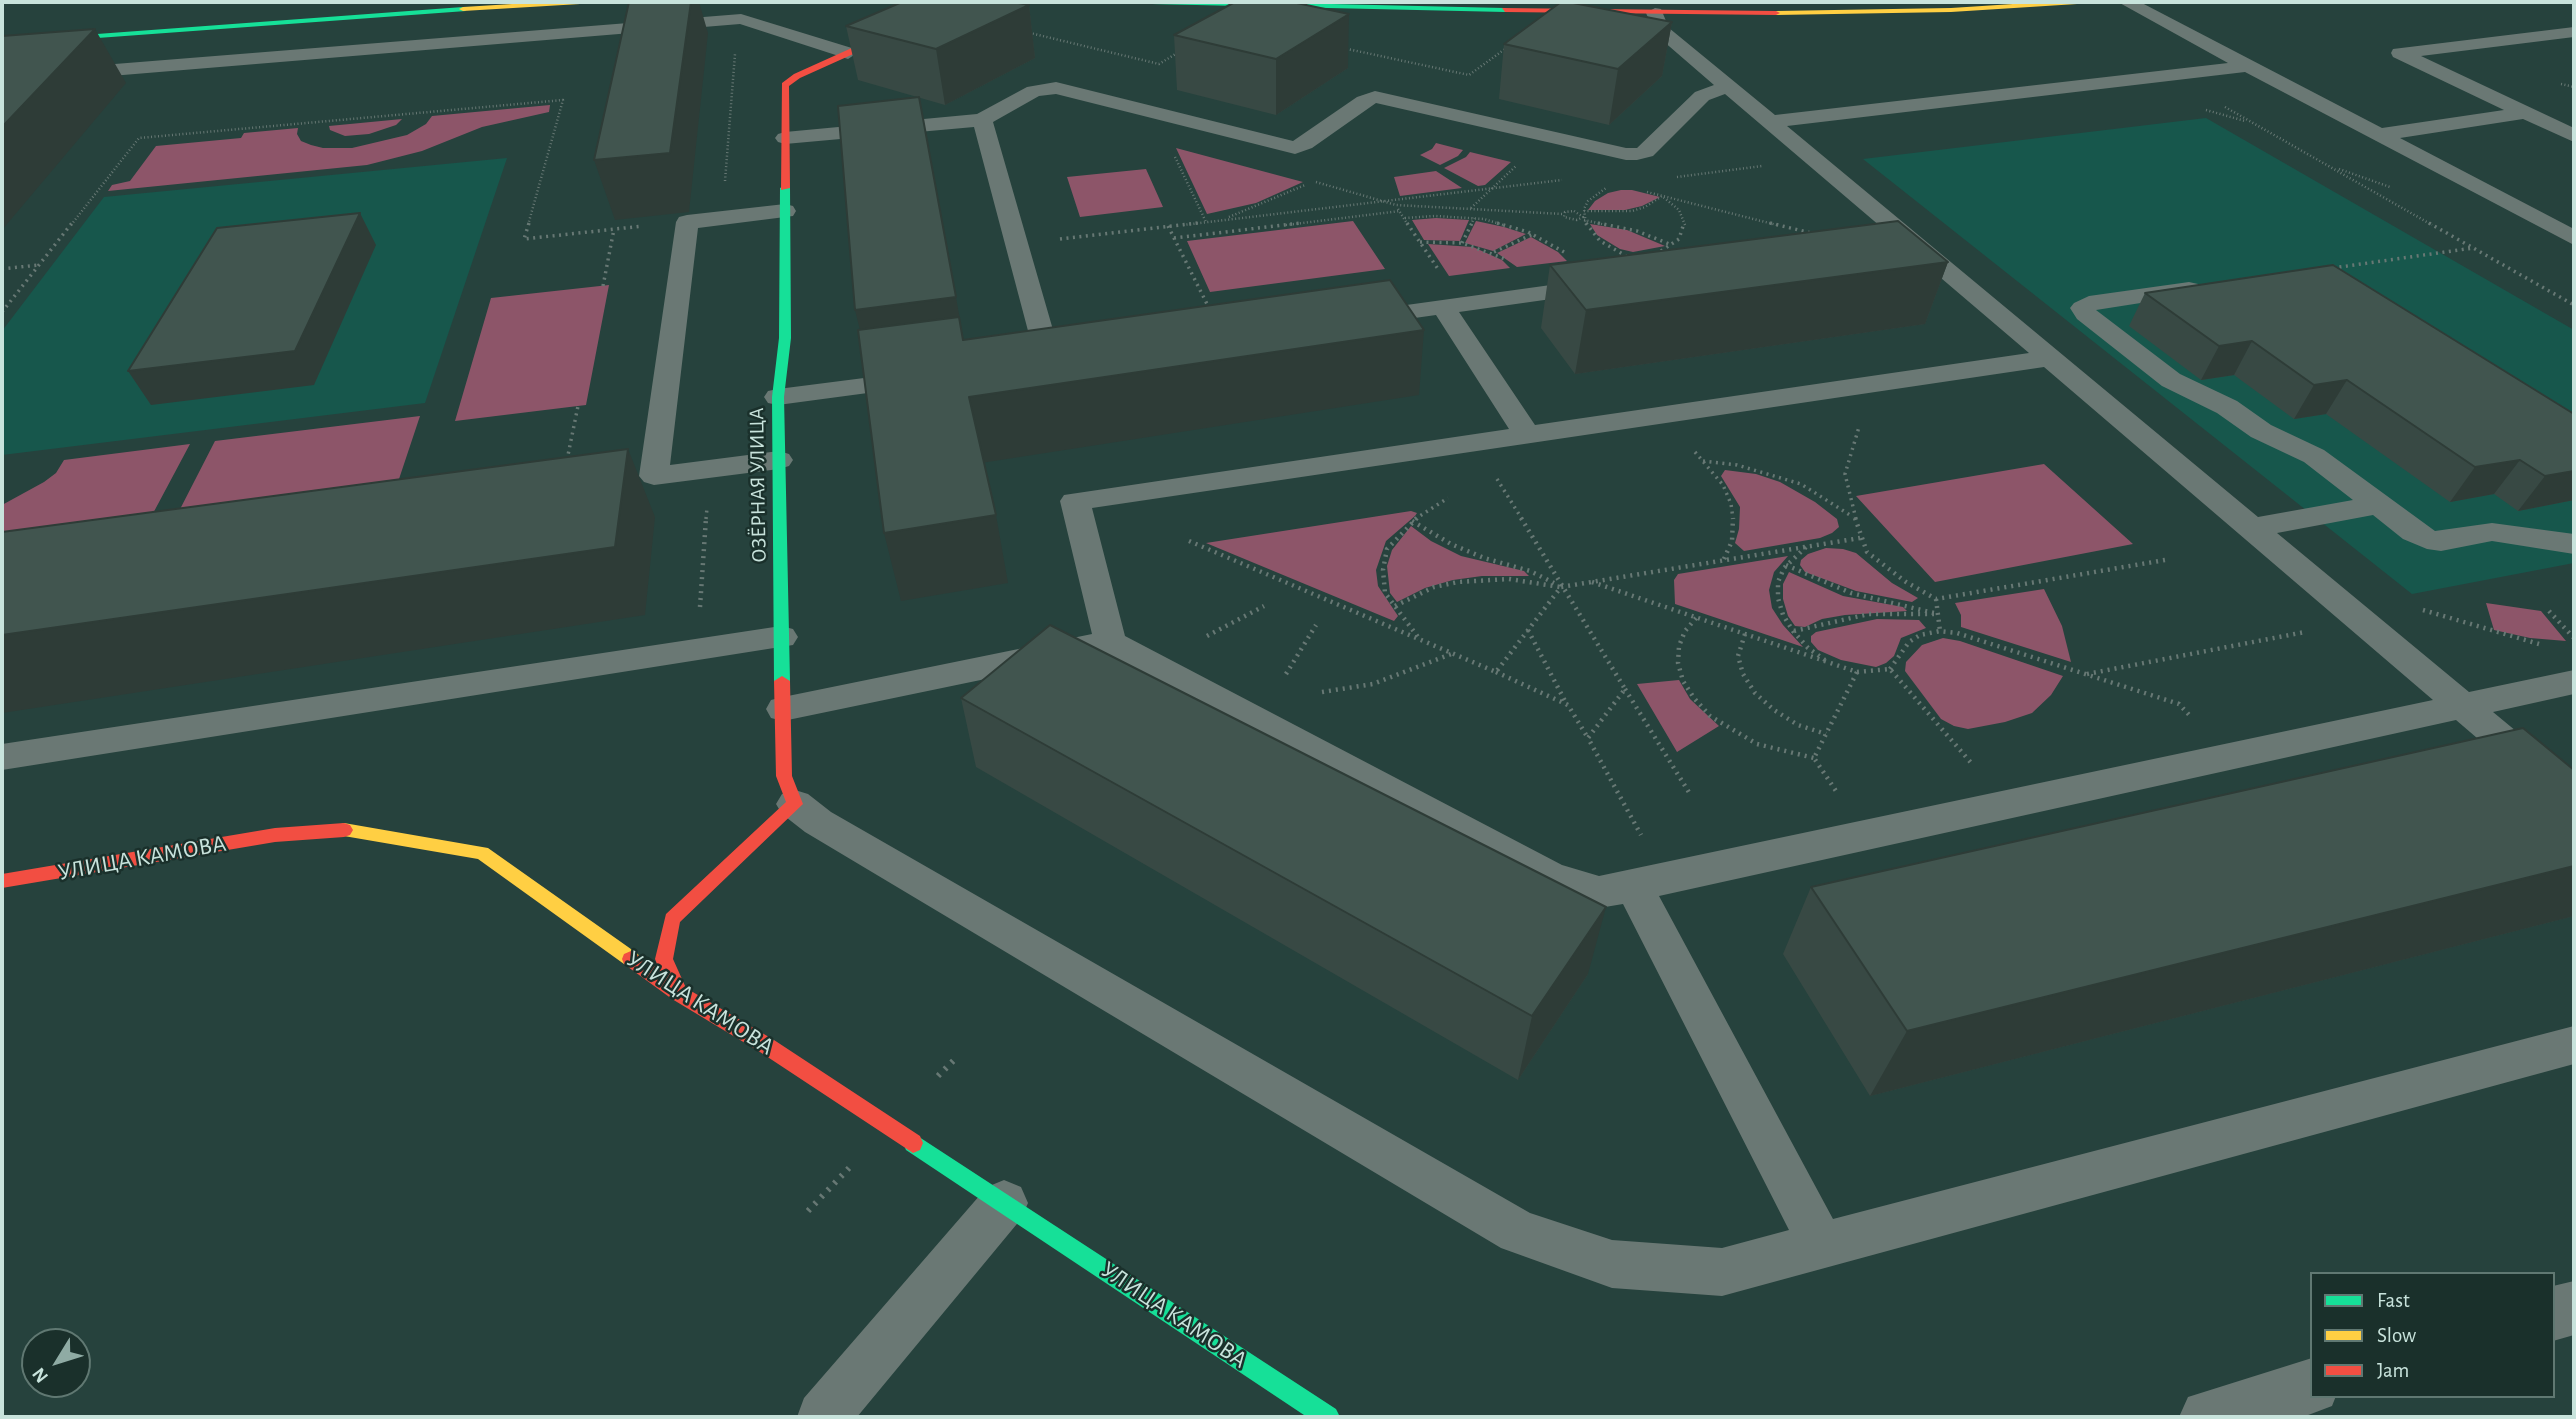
<!DOCTYPE html>
<html>
<head>
<meta charset="utf-8">
<style>
	body { margin:0 }
	#map { position:relative; width:2576px; height:1419px; overflow:hidden; background:#26423d; font-family:"Alegreya Sans",sans-serif }
	canvas { display:block }
	.frame { position:absolute; inset:0; border:4px solid #c8e3dc; pointer-events:none }
	.legend { position:absolute; left:2310px; top:1272px; width:245px; height:126px; box-sizing:border-box; background:#1a302b; border:2px solid #607872; margin:0; padding:9px 12px; list-style:none; font-size:21px; color:#c8e3dc }
	.legend li { display:flex; align-items:center; gap:14px; height:35px }
	.legend b { width:35px; border:2px solid #607872 }
	.north { position:absolute; left:21px; top:1328px; width:70px; height:70px; box-sizing:border-box; background:#1a302b; border:2px solid #607872; border-radius:50%; rotate:232deg; font-size:19px; font-weight:700; line-height:28px; text-align:center; color:#c8e3dc }
	.north::after { content:''; display:block; margin:auto; width:24px; height:32px; background:#8faba4; clip-path:polygon(50% 0,100% 100%,50% 72%,0 100%) }
</style>
</head>
<body>
<div id="map">
<canvas width="2576" height="1419"></canvas>
<div class="frame"></div>
<ul class="legend">
<li><b style="height:9px;background:#16e098"></b>Fast</li>
<li><b style="height:9px;background:#ffcf43"></b>Slow</li>
<li><b style="height:9px;background:#f24e42"></b>Jam</li>
</ul>
<div class="north">N</div>
</div>
<script>
const ctx = document.querySelector('canvas').getContext('2d');
ctx.lineJoin = 'round';
function fillPath(path, color) {
  ctx.fillStyle = color;
  ctx.fill(path, 'evenodd');
}
function toPath(rows) {
  const path = new Path2D();
  for (const r of rows) {
    path.moveTo(r[0], r[1]);
    for (let i = 2; i < r.length; i += 2) path.lineTo(r[i], r[i + 1]);
  }
  return path;
}
function strokePath(path, color, width, dash) {
  ctx.strokeStyle = color;
  ctx.lineWidth = width;
  ctx.lineCap = dash ? 'butt' : 'round';
  ctx.setLineDash(dash || []);
  ctx.stroke(path);
}
function label(font, color, halo, rows, align = 'center') {
  ctx.font = font + ' "Alegreya Sans",sans-serif';
  ctx.lineWidth = 5;
  ctx.setLineDash([]);
  ctx.textBaseline = 'middle';
  ctx.strokeStyle = halo;
  ctx.fillStyle = color;
  for (const [text, x, y, turn = 0] of rows) {
    ctx.save();
    ctx.translate(x, y);
    ctx.rotate((+turn || 0) * Math.PI / 180);
    ctx.textAlign = isNaN(turn) ? turn : align;
    if (halo) ctx.strokeText(text, 0, 0);
    ctx.fillText(text, 0, 0);
    ctx.restore();
  }
}
fillPath(toPath([
	[2206,118,2574,330,2574,563,2412,594,1863,159],
	[507,158,425,403,2,455,2,331,104,197]
]), '#17574c');
fillPath(toPath([
	[550,105,549,112,482,127,422,151,367,165,108,191,112,185,130,181,156,146,241,138,244,133,298,128,297,134,301,141,311,145,323,148,352,148,407,135,426,124,432,116],
	[402,119,396,125,369,134,345,136,330,130,329,126],
	[1436,143,1463,150,1458,156,1440,165,1420,155,1432,149],
	[1176,148,1303,182,1256,203,1207,214],
	[1470,152,1511,162,1485,185,1478,186,1444,168,1466,157],
	[1146,169,1163,207,1080,217,1067,177],
	[1436,171,1462,188,1400,196,1394,177],
	[1621,190,1632,190,1660,197,1642,206,1625,210,1588,210,1595,201,1608,193],
	[1436,218,1469,220,1460,241,1424,240,1412,220],
	[1353,221,1385,269,1210,292,1187,241],
	[1476,221,1504,227,1526,234,1493,251,1465,243],
	[1590,224,1627,230,1665,246,1633,252,1620,249,1597,235],
	[1531,237,1558,252,1567,261,1517,267,1497,253],
	[1428,244,1473,247,1502,260,1510,268,1449,276],
	[609,285,586,405,455,421,491,298],
	[420,416,396,488,176,517,215,441],
	[190,444,150,519,2,539,2,505,44,482,56,473,64,460],
	[2044,464,2133,544,1935,582,1856,496],
	[1725,470,1756,474,1780,482,1815,502,1837,519,1839,527,1832,533,1820,538,1744,551,1735,543,1739,529,1740,507,1721,476],
	[1411,511,1417,513,1415,516,1386,541,1376,570,1378,586,1398,616,1394,621,1206,543],
	[1411,526,1431,541,1461,556,1524,571,1529,576,1482,576,1453,580,1425,588,1397,602,1390,593,1387,566,1392,550],
	[1826,548,1843,549,1856,553,1892,583,1918,598,1912,602,1856,591,1805,572,1800,565,1801,560,1808,554],
	[1788,556,1774,572,1769,590,1772,608,1783,625,1803,647,1675,604,1674,580,1678,574],
	[1789,572,1843,596,1903,607,1907,611,1845,615,1822,619,1805,627,1795,626,1788,616,1783,599,1783,584],
	[2044,589,2062,626,2071,662,1961,627,1961,615,1955,603],
	[2486,603,2541,611,2566,641,2530,638,2494,630],
	[1877,619,1919,620,1926,628,1901,638,1894,656,1886,663,1876,667,1841,660,1818,650,1811,642,1811,636,1816,632],
	[1943,638,1960,641,2063,676,2051,695,2032,713,2005,722,1968,729,1954,726,1941,719,1905,671,1906,662,1922,645],
	[1679,680,1690,699,1719,726,1677,752,1637,684]
]), '#8d5569');
strokePath(toPath([
	[1026,32,1159,64,1179,52],
	[1343,48,1469,75,1505,49],
	[2561,84,2574,87],
	[2225,107,2432,225],
	[2206,110,2245,121],
	[1175,157,1206,222],
	[2339,169,2390,187],
	[1677,177,1762,166],
	[725,181,735,54],
	[1316,182,1396,205,1563,214],
	[1647,192,1777,225],
	[1471,208,1516,166],
	[1398,209,1408,225],
	[1574,211,1583,217,1577,220,1564,217,1565,212,1574,211],
	[1584,211,1632,211,1645,207,1662,196,1679,210,1685,225],
	[1229,217,1305,185],
	[1405,218,1435,216,1484,219,1503,225],
	[1584,220,1606,225],
	[71,225,139,138,563,100,528,225],
	[1183,225,1562,180],
	[1286,225,1400,211],
	[1471,225,1474,218],
	[1586,225,1584,209,1588,201,1606,188]
]), '#677874', 2.5, [1, 2.5]);
strokePath(toPath([
	[529,223,524,239,643,226],
	[1407,223,1438,269],
	[1497,223,1528,232,1564,252],
	[1586,223,1600,241,1626,256],
	[1598,223,1637,231,1672,245],
	[1770,223,1811,233],
	[2429,223,2574,305],
	[1168,226,1209,308],
	[1174,238,1301,223],
	[1060,239,1198,223],
	[1420,242,1462,243,1505,259],
	[1462,243,1472,223],
	[1661,251,1679,239,1684,223],
	[1494,252,1533,234],
	[2333,268,2473,248],
	[2,269,38,265],
	[603,286,614,229],
	[2,312,72,223],
	[1695,452,1723,485,1731,504,1733,519],
	[567,460,578,406],
	[1703,461,1737,465,1801,484,1853,517],
	[1497,479,1522,519],
	[706,519,707,508],
	[1415,519,1448,498],
	[1856,519,1845,474,1859,427]
]), '#677874', 3.5, [2, 4.5]);
strokePath(toPath([
	[1417,518,1387,549,1383,570,1385,593,1418,637],
	[1521,518,1625,689,1588,738,1641,835],
	[1855,518,1867,552,1906,582,1936,599,2165,560],
	[1412,521,1451,544,1484,558,1530,571,1554,583],
	[1189,541,1496,672,1561,587,1860,538],
	[1806,547,1784,568,1778,582,1778,598,1783,615,1793,631,1808,648,1825,660],
	[1724,559,1732,541,1733,518],
	[1786,565,1851,593,1938,614],
	[1592,582,1857,672,1814,758,1838,794],
	[1936,599,1940,631],
	[1395,606,1434,587,1458,582,1509,579,1560,587],
	[700,607,706,518],
	[2423,610,2539,644],
	[2549,611,2574,638],
	[1696,618,1685,631,1679,646,1678,663,1683,681,1694,698,1710,716,1757,744,1814,758],
	[1528,630,1567,705],
	[1794,631,1869,614,1934,614],
	[1745,634,1738,656,1743,674,1755,693,1774,710,1798,725,1826,734],
	[1207,636,1264,606],
	[1890,669,1909,642,1920,635,1940,631,1957,633,2179,704,2192,718],
	[1496,672,1568,705,1588,738],
	[1857,672,1890,669,1973,765],
	[1286,674,1316,625],
	[2087,674,2305,632],
	[1625,689,1690,794],
	[1322,692,1373,684,1451,654]
]), '#677874', 4.5, [2, 5]);
strokePath(toPath([
	[938,1076,958,1056],
	[808,1211,849,1168]
]), '#677874', 6, [2.5, 7]);
fillPath(toPath([
	[2118,2,2140,2,2382,128,2504,110,2393,57,2391,53,2393,49,2574,27,2574,37,2421,56,2574,128,2574,142,2523,119,2400,138,2574,229,2574,245,2245,72,1787,126,2258,517,2353,500,2304,462,2251,437,2217,413,2162,386,2077,319,2070,308,2074,303,2089,296,2189,282,2198,284,2201,289,2198,294,2096,310,2180,374,2237,401,2271,425,2324,450,2435,531,2492,523,2574,534,2574,554,2492,541,2441,551,2427,549,2403,539,2373,515,2277,533,2469,692,2574,670,2574,694,2493,712,2574,779,2574,814,2561,810,2456,720,1659,896,1833,1219,2574,1026,2574,1064,1722,1296,1612,1288,1501,1248,805,832,782,814,776,804,782,794,795,790,808,794,831,812,1530,1213,1612,1240,1722,1248,1789,1230,1623,904,1599,908,1534,887,1106,654,783,721,771,718,766,709,771,700,783,697,1092,634,1060,501,1064,495,1509,429,1436,315,1365,325,1356,322,1352,317,1356,312,1594,279,1603,281,1606,286,1603,291,1594,293,1459,312,1535,425,2029,353,1725,94,1709,100,1653,156,1637,160,1626,160,1376,103,1312,148,1295,154,1056,94,1039,96,993,122,1062,361,1058,367,1049,369,1040,367,1036,361,974,127,785,144,778,142,775,138,778,134,785,132,977,114,1027,87,1056,82,1293,141,1357,97,1375,91,1626,148,1637,148,1695,92,1714,85,1655,34,1646,13,1655,8,1661,9,1669,28,1775,115,2228,63,2118,2],
	[2044,367,2433,700,1599,876,1562,865,1125,636,1092,508,2044,367],
	[741,14,855,49,857,53,848,59,740,24,2,85,2,73,741,14],
	[785,204,793,206,796,211,793,216,698,228,670,465,779,451,789,454,793,460,789,466,779,469,654,485,644,482,639,476,676,222,679,217,687,215,785,204],
	[911,372,920,374,924,380,920,386,778,405,768,403,764,397,768,391,778,389,911,372],
	[781,626,793,629,798,637,793,645,2,770,2,744,781,626],
	[1004,1180,1021,1187,1028,1203,1021,1219,857,1417,797,1417,804,1398,987,1187,1004,1180]
]), '#6a7874');
fillPath(toPath([
	[2574,1281,2574,1335,2553,1341,2553,1286,2574,1281],
	[2312,1358,2312,1396,2336,1396,2332,1406,2303,1417,2179,1417,2188,1397,2312,1358]
]), '#6a7874');
fillPath(toPath([
	[1148,2,1245,2,1505,8,1509,10,1505,12,1152,4,1148,2],
	[463,7,466,11,2,45,2,41,463,7],
	[785,185,790,188,791,338,784,397,790,681,782,686,774,681,772,397,779,338,780,188,785,185],
	[913,1133,1336,1409,1340,1417,1307,1417,906,1150,903,1143,906,1136,913,1133]
]), '#16e098');
fillPath(toPath([
	[545,2,584,2,580,4,463,11,459,9,463,7,545,2],
	[2044,2,2081,2,2077,4,1951,12,1776,15,1772,13,1776,11,1951,8,2044,2],
	[344,823,488,848,638,954,640,959,638,964,631,967,624,964,478,859,338,835,335,830,338,825,344,823]
]), '#ffcf43');
fillPath(toPath([
	[922,2,930,2,924,15,911,28,800,78,789,86,790,188,781,190,782,83,794,74,905,24,917,12,922,2],
	[1502,8,1776,11,1780,13,1776,15,1505,12,1502,8],
	[782,676,790,681,792,776,803,804,680,922,673,959,686,988,774,1040,920,1136,923,1143,920,1150,913,1153,760,1052,672,999,624,964,622,959,624,954,631,951,659,969,655,959,666,914,786,802,776,776,774,681,782,676],
	[344,823,350,825,353,830,350,835,344,837,275,842,2,888,2,874,275,828,344,823]
]), '#f24e42');
fillPath(toPath([
	[1029,5,1035,58,945,105,858,80,846,26],
	[1672,22,1662,76,1609,125,1499,99,1504,44],
	[1174,35,1348,68,1276,115,1177,90],
	[1948,262,1925,324,1575,374,1541,328,1550,265],
	[2145,293,2574,414,2574,500,2518,511,2494,494,2450,502,2326,414,2294,419,2234,375,2201,380,2129,326],
	[961,698,1588,974,1518,1080,976,767],
	[2574,770,2574,916,1870,1096,1783,954,1811,887]
]), '#384944');
fillPath(toPath([
	[691,2,699,2,708,33,689,212,615,220,594,160],
	[1029,5,1035,58,945,105,936,49],
	[1349,14,1348,68,1276,115,1276,59],
	[1672,22,1662,76,1609,125,1618,69],
	[95,29,126,83,2,230,2,127],
	[360,213,376,245,314,385,151,405,128,371],
	[1948,262,1925,324,1575,374,1586,310],
	[956,297,967,360,871,374,855,310],
	[1424,330,1419,395,981,463,969,397],
	[2252,341,2234,375,2201,380,2219,346],
	[2347,380,2326,414,2294,419,2314,385],
	[628,449,655,517,645,615,2,713,2,635],
	[2520,460,2494,494,2450,502,2475,467],
	[2574,471,2574,500,2518,511,2545,476],
	[996,515,1008,583,901,601,884,533],
	[2574,866,2574,916,1870,1096,1907,1031],
	[1606,907,1588,974,1518,1080,1532,1016]
]), '#2e3c37');
const building = toPath([
	[629,2,691,2,670,153,594,160,629,2],
	[902,2,1013,2,1029,5,936,49,846,26,902,2],
	[1235,2,1292,2,1349,14,1276,59,1174,35,1235,2],
	[1561,2,1568,2,1672,22,1618,69,1504,44,1561,2],
	[95,29,2,127,2,36,95,29],
	[919,97,956,297,855,310,838,106,919,97],
	[360,213,295,351,128,371,217,228,360,213],
	[1898,221,1948,262,1586,310,1550,265,1898,221],
	[2333,265,2574,414,2574,471,2545,476,2520,460,2475,467,2347,380,2314,385,2252,341,2219,346,2145,293,2333,265],
	[1390,280,1424,330,969,397,996,515,884,533,858,330,959,317,963,340,1390,280],
	[628,449,615,547,2,635,2,532,628,449],
	[1050,625,1606,907,1532,1016,961,698,1050,625],
	[2523,728,2574,770,2574,866,1907,1031,1811,887,2523,728]
]);
fillPath(building, '#41554f');
strokePath(building, '#2e3c37', 2);
label('21px', '#c8e3dc', '#1a302b', [
	["ОЗЁРНАЯ УЛИЦА",758,485,-91]
]);
label('24px', '#c8e3dc', '#1a302b', [
	["УЛИЦА КАМОВА",142,858,-10],
	["УЛИЦА КАМОВА",700,1003,33],
	["УЛИЦА КАМОВА",1174,1315,34]
]);
</script>
</body>
</html>
